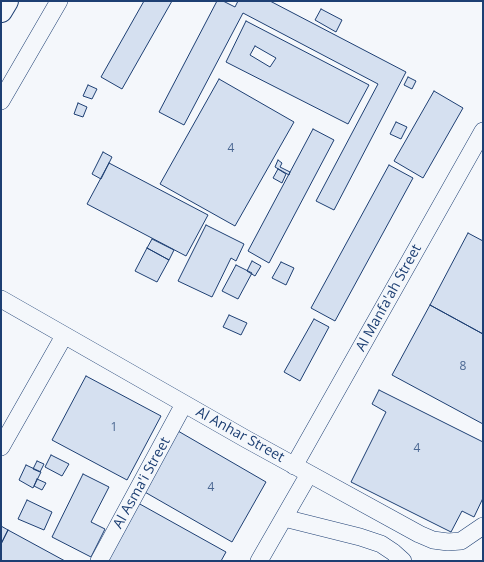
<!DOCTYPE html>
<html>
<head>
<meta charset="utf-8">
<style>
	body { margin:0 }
	#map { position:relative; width:484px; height:562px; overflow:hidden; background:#f4f7fb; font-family:"Open Sans",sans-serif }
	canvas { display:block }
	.frame { position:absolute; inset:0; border:2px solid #1d3f73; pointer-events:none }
</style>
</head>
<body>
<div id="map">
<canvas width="484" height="562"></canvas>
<div class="frame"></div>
</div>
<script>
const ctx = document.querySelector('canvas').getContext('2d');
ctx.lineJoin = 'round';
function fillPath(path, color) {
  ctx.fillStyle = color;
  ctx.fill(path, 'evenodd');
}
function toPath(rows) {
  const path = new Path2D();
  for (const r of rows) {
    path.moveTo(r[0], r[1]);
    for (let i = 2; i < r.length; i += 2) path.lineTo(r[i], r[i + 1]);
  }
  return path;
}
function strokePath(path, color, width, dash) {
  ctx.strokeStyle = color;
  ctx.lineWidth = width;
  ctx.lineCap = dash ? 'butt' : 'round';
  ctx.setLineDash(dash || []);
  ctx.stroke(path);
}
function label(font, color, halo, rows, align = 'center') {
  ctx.font = font + ' "Open Sans",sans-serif';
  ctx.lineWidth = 3;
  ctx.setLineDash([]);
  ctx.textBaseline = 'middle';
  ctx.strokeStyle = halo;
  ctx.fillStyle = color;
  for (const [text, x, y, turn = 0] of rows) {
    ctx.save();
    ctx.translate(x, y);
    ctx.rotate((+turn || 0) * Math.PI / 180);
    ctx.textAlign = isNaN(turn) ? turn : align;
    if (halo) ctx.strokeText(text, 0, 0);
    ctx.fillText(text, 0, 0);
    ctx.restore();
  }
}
const building = toPath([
	[144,1,172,1,122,89,101,77,144,1],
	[217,1,223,1,235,7,238,1,270,1,406,72,334,210,316,201,378,84,243,13,184,125,159,112,217,1],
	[321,9,342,20,336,32,315,20,321,9],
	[246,21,369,85,348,124,226,62,246,21],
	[255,46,276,58,270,67,250,55,255,46],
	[408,77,416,81,412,89,404,85,408,77],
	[219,79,294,122,235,226,160,184,219,79],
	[88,85,97,89,92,99,83,96,88,85],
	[434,91,463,108,423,178,394,161,434,91],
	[78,103,87,107,83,117,74,114,78,103],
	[396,122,407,127,401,139,390,134,396,122],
	[313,129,334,140,269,263,248,251,313,129],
	[103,152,112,157,101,179,92,174,103,152],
	[278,160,282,163,280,167,290,172,289,175,275,167,278,160],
	[109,163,208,215,186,256,87,204,109,163],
	[389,165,413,178,335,321,311,308,389,165],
	[278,169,286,174,282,183,273,178,278,169],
	[206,225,244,244,236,261,231,258,212,297,178,281,206,225],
	[468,233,483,241,483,334,430,305,468,233],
	[152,239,174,250,169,260,147,248,152,239],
	[147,248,169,260,157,282,135,271,147,248],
	[252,261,261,266,255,276,247,271,252,261],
	[281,262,294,268,286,285,272,278,281,262],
	[236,265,252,273,238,299,222,291,236,265],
	[430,305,483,334,483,424,392,375,430,305],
	[229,315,247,323,241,335,223,327,229,315],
	[314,319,329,327,300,381,284,372,314,319],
	[86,376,161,416,127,480,52,440,86,376],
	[379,390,483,442,483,498,474,517,462,511,451,532,351,482,386,412,372,404,379,390],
	[178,431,266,482,232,542,143,491,178,431],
	[51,455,69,464,62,476,45,467,51,455],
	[37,461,44,464,40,472,33,469,37,461],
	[26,465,41,472,33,488,19,480,26,465],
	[83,474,109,487,91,522,105,529,91,557,52,537,83,474],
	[37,479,46,483,42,490,34,486,37,479],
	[27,500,52,512,44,530,18,519,27,500],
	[138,503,226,552,221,561,106,561,138,503],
	[1,526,8,530,1,544,1,526],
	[8,530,65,561,1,561,1,544,8,530]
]);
fillPath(building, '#d5e0f0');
strokePath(building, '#1d3f73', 1);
const minor = toPath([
	[1,101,59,1],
	[1,299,246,439,419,534,433,540,448,542,461,541,483,526],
	[1,447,64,336],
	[294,466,483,131],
	[284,518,360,537,381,544,393,552,403,561],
	[99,561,184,404],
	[259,561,309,474]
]);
const primary = toPath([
	[1,11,7,1]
]);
strokePath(minor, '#1d3f73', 18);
strokePath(primary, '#1d3f73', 24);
strokePath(minor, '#f4f7fb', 17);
strokePath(primary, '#f4f7fb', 22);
label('12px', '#4b6792', null, [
	["4",231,149],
	["8",463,367],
	["1",114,428],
	["4",417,449],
	["4",211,488]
]);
label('14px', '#1d3f73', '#f4f7fb', [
	["Al Manfa'ah Street",389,298,-61],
	["Al Anhar Street",240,435,29],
	["Al Asma'i Street",142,483,-61]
]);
</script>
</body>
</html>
